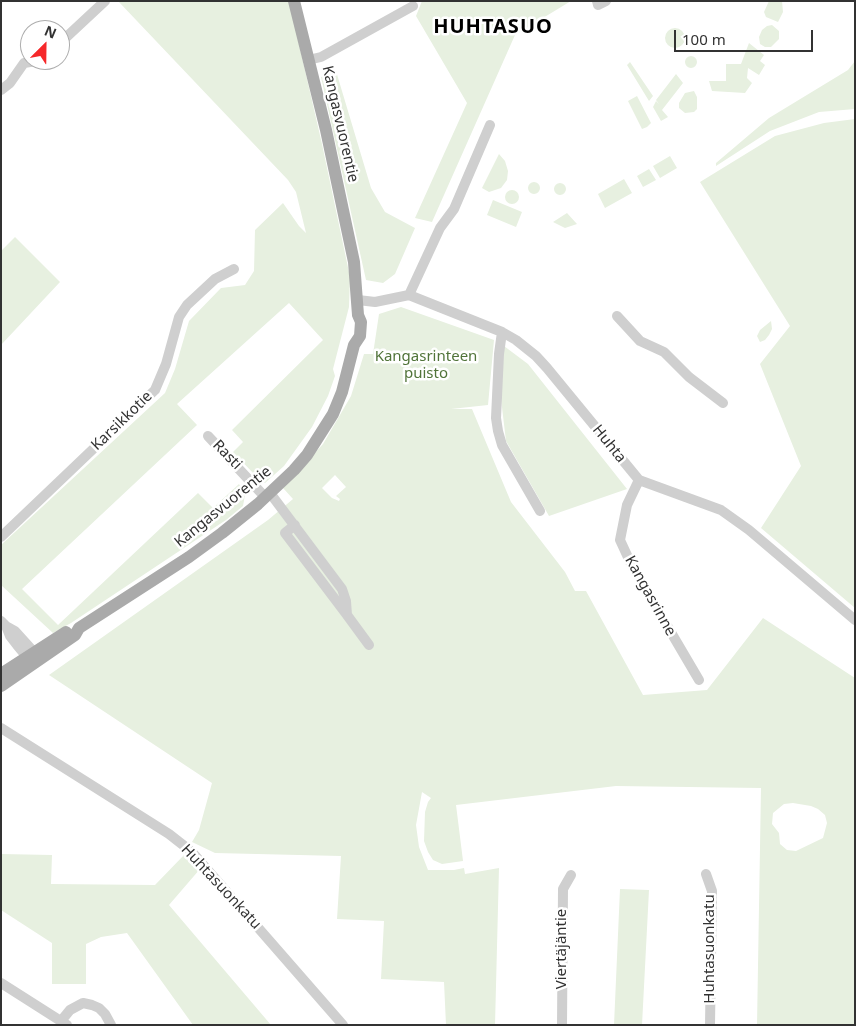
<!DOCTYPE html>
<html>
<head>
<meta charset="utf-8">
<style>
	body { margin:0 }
	#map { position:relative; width:856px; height:1026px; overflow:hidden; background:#fff; font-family:"Noto Sans",sans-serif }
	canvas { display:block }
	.frame { position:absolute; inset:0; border:2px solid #323232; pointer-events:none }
	.north { position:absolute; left:20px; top:20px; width:50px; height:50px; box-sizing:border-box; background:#fff; border:1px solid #adadad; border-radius:50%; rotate:23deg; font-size:14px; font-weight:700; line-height:20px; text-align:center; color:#323232 }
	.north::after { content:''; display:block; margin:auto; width:18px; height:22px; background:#f6282a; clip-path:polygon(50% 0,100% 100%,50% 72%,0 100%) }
	.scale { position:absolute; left:674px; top:30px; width:139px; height:22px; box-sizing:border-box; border:2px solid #323232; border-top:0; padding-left:6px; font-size:15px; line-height:18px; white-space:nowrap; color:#323232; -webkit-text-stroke:4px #fff; paint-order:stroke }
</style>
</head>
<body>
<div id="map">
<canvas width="856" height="1026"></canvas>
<div class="frame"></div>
<div class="north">N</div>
<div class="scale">100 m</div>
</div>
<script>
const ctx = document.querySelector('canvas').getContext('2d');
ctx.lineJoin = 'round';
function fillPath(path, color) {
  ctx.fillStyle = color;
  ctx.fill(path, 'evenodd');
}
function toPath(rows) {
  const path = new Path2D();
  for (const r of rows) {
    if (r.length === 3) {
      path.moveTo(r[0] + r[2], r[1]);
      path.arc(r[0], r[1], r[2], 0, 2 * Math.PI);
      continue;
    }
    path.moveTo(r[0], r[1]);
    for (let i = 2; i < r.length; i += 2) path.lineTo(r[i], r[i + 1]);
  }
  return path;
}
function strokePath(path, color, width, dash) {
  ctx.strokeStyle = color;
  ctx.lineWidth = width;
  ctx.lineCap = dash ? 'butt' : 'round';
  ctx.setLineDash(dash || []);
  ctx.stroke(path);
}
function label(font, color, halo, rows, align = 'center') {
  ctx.font = font + ' "Noto Sans",sans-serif';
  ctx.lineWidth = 5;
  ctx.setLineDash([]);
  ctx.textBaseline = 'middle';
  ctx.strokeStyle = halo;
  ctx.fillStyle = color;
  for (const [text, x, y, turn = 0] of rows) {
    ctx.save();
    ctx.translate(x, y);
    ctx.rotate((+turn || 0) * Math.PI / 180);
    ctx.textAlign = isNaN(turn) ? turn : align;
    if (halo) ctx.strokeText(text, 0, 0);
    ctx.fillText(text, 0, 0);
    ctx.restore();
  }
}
fillPath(toPath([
	[118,1,289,1,322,144,350,277,349,307,333,369,335,376,328,396,312,427,284,466,265,483,253,473,233,452,243,442,232,430,323,340,289,303,177,404,197,425,22,589,58,625,198,493,213,508,239,484,245,495,243,506,226,520,71,623,53,633,1,585,1,545,165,393,175,369,189,321,221,288,245,285,254,271,255,230,283,203,299,226,306,233,296,192,288,180],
	[422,1,571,1,515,35,432,222,415,218,467,103,416,16],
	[769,1,782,1,783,12,778,22,766,17,764,12],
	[772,25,779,31,779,39,771,47,765,47,760,44,759,37,762,30,767,26],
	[675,38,10],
	[749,43,764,55,760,61,765,65,759,75,748,68,747,78,752,83,745,93,712,91,709,81,726,81,726,64,741,64],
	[691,62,6],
	[855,61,855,109,819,112,770,131,716,166,716,163,769,118,848,70],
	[630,62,653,96,649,101,627,65],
	[336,71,371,188,385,212,415,228,395,274,383,283,366,280,321,77],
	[676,74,683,83,662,110,668,117,661,121,653,107,656,101,659,104,656,100],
	[694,91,697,97,697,109,694,112,685,113,679,108,679,103,685,93],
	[637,96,651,123,647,127,642,129,628,101],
	[855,119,855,608,761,528,801,466,760,364,790,326,700,182,775,136,824,123],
	[499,154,505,161,508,171,507,180,501,188,489,192,482,188],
	[670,156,677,168,660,178,653,166],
	[649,169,656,180,643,187,637,176],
	[624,179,632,193,605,208,598,194],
	[534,188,6],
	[560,189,6],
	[512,197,7],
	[493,200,522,212,516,227,487,215],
	[567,213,577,224,565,228,553,222],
	[15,237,60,282,1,345,1,251],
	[401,307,494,340,488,405,451,409,472,409,511,502,565,572,575,591,586,591,643,695,707,690,763,618,855,678,855,1025,757,1025,761,788,616,786,456,805,463,861,442,864,433,860,428,852,424,841,425,812,428,802,431,798,422,792,416,825,419,847,428,870,454,870,464,868,465,874,499,868,495,1025,446,1025,444,982,381,979,384,921,337,919,341,856,215,853,192,842,199,830,212,783,49,675,268,520,293,499,283,488,323,444,351,396,364,354,373,354,379,314],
	[335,475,346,487,336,496,340,499,339,501,332,498,322,488],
	[793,803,811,806,818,809,825,815,827,823,823,838,796,851,787,850,780,844,779,833,772,824,773,813,784,804],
	[771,321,772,329,769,335,765,340,760,342,757,336,760,330],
	[504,346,528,364,627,489,549,516,506,441,501,399],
	[1,854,52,855,51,884,155,885,184,855,200,869,169,905,271,1025,193,1025,127,933,101,937,86,944,86,984,52,984,52,943,1,910],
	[620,889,649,890,642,1025,614,1025]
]), '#e7f0e0');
strokePath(toPath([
	[597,1,598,5,606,1],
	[60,43,105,1],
	[308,60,321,57,413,6],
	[1,90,10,83,24,63,42,60],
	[409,295,440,228,454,209,490,125],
	[358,300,375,302,409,295,502,332,516,340,536,356,547,368,639,480,721,510,749,530,855,620],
	[617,316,640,341,664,352,689,377,723,403],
	[502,332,499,354,496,418,498,431,502,445,540,511],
	[208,436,265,497],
	[639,480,627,505,620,540,632,566,699,680],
	[270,493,342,589,346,601,347,615,369,645],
	[295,525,285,533,347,615],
	[1,537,155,390,166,364,179,317,187,305,215,279,234,269],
	[1,621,6,626,15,631,34,652,35,658],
	[6,626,10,636,17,645,27,657,32,660],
	[1,728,169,834,192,852,343,1025],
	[706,874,712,891,710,1025],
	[1,983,67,1025],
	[61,1021,70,1010,83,1003,92,1005,99,1008,105,1014,111,1025],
	[562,1025,563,889,571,875]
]), '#cfcfcf', 10);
strokePath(toPath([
	[1,674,66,632],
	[1,686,75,635,79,628,189,557,222,533,258,504,294,470,307,455,333,414,342,392,354,345,360,336,361,322,358,315,354,262,326,130,294,1]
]), '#aaa', 12);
label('15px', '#323232', '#fff', [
	["Kangasvuorentie",340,124,77],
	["Karsikkotie",122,421,-44],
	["Huhta",609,444,51],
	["Rasti",227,455,46],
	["Kangasvuorentie",223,507,-39],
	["Kangasrinne",650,596,61],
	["Huhtasuonkatu",221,887,47],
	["Viertäjäntie",562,949,-90],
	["Huhtasuonkatu",710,949,-90]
]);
label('15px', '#51743a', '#fff', [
	["Kangasrinteen",426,357],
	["puisto",426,374]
]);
ctx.letterSpacing = '1px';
label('bold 20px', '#000', '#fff', [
	["HUHTASUO",493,27]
]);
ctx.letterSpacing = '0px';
</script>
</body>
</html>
